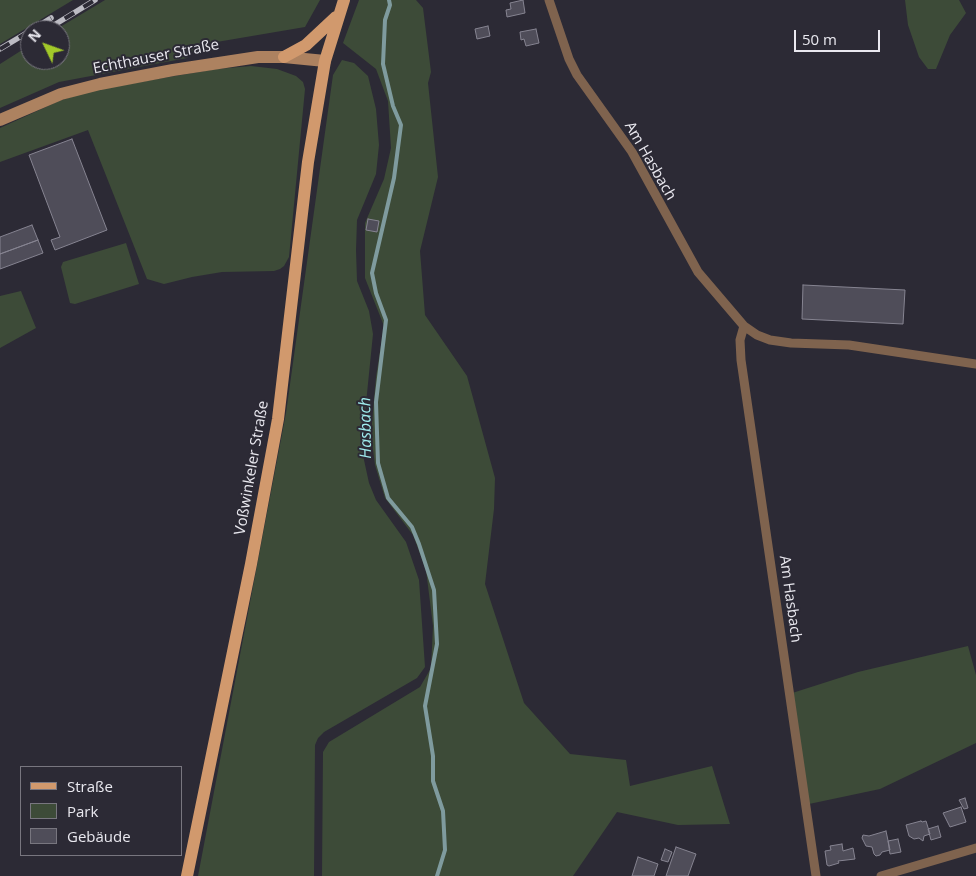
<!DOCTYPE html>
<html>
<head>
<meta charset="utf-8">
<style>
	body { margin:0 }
	#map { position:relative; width:976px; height:876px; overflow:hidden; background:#2c2a35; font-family:"Open Sans",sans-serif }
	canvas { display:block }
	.legend { position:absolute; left:20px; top:766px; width:162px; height:90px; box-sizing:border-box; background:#2c2a35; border:1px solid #78767f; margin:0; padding:6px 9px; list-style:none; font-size:15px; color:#e9e8ef }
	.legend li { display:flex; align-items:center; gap:10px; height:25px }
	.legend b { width:25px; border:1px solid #78767f }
	.north { position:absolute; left:20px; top:20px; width:50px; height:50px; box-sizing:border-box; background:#2c2a35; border:1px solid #78767f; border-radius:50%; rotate:312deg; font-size:14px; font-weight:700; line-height:20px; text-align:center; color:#e9e8ef }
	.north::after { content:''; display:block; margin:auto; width:18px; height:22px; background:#a2c929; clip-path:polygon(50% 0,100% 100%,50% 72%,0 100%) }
	.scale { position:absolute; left:794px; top:30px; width:86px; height:22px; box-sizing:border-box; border:2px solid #e9e8ef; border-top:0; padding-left:6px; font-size:15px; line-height:18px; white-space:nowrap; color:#e9e8ef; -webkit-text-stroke:4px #2c2a35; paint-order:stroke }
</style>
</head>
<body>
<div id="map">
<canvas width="976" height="876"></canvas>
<ul class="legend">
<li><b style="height:6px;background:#d1996d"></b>Straße</li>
<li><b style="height:14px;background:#3d4b38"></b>Park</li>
<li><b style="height:14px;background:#4f4d59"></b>Gebäude</li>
</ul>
<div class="north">N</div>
<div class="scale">50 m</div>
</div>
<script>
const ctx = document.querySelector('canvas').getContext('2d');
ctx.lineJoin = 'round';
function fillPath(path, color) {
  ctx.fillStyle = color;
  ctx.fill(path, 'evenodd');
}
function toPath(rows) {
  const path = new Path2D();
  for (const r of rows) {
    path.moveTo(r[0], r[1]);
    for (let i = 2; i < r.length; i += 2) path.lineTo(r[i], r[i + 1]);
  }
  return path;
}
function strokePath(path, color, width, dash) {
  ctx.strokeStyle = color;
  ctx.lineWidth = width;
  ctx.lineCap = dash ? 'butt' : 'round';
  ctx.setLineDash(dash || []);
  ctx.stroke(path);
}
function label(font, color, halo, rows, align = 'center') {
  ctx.font = font + ' "Open Sans",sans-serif';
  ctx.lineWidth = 4;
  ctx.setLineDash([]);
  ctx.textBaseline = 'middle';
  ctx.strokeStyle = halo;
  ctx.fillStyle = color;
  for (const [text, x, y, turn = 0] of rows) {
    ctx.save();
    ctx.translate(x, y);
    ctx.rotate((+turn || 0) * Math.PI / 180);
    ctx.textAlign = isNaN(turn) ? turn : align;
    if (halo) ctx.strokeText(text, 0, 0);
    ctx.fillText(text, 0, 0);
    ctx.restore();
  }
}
fillPath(toPath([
	[0,0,73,0,0,44],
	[105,0,320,0,305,27,199,45,187,58,59,82,0,108,0,64,30,45,30,60,60,60,60,30,55,30],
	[359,0,416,0,423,8,431,72,428,83,438,177,420,251,425,315,467,376,495,478,494,509,485,584,524,703,570,754,626,760,630,786,712,766,730,824,678,825,617,812,573,876,322,876,323,752,329,742,420,687,431,668,433,626,426,570,413,535,385,498,375,465,371,434,376,377,384,326,365,278,365,223,384,179,391,148,388,101,376,69,343,43],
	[905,0,959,0,966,13,950,35,936,69,928,69,919,57,908,25],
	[342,60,354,63,368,76,376,109,379,145,376,174,357,220,356,250,357,281,369,311,373,334,363,433,364,460,369,483,376,500,406,542,419,580,425,667,417,678,324,732,318,738,315,745,314,876,198,876,286,413,333,75],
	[251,66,277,69,296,76,303,82,305,89,289,257,284,266,280,269,274,271,222,272,192,277,164,284,147,279,88,130,0,162,0,128,59,101,86,92,157,79,217,69],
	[126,243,139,284,75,304,70,303,61,267,63,262],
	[21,291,36,328,0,348,0,296],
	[968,646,976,675,976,743,880,789,809,804,786,695,858,672]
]), '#3d4b38');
strokePath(toPath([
	[389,0,390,5,385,20,383,64,393,106,401,125,394,178,372,273,376,293,386,320,376,402,378,463,388,498,412,527,419,544,434,590,437,644,425,706,433,756,433,781,443,811,445,850,437,876]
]), '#7f9b9e', 4);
const building = toPath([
	[523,0,525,13,507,17,506,10,511,9,510,3,523,0],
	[488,26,490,36,477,39,475,29,488,26],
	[536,29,539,43,526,46,524,39,521,40,520,32,536,29],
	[72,139,107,230,55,250,51,240,60,237,29,155,72,139],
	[368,219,379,221,377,232,366,230,368,219],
	[32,225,38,240,0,254,0,237,32,225],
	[38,240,43,253,0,269,0,254,38,240],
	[803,285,905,290,903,324,802,319,803,285],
	[965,798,968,808,964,809,959,800,965,798],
	[961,807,966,822,950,827,943,813,961,807],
	[921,821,922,822,926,821,930,834,924,836,923,841,919,838,914,839,909,836,906,825,921,821],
	[938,826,941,837,931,840,928,829,938,826],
	[886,831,890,850,882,852,880,855,876,856,874,854,872,847,866,846,862,838,863,835,869,836,886,831],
	[898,839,901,852,890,854,888,841,898,839],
	[842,844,843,851,853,848,855,859,838,861,839,863,829,866,827,865,825,851,831,850,830,846,842,844],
	[676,847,696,854,688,876,666,876,676,847],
	[665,849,672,852,668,862,661,860,665,849],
	[638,857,658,864,654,876,632,876,638,857]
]);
fillPath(building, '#4f4d59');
strokePath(building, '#868491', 1);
strokePath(toPath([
	[549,0,569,59,577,75,632,152,698,272,744,326,757,335,770,340,791,343,849,345,976,364],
	[744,326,740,340,741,360,816,876],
	[881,876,976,848]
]), '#7f634e', 9);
strokePath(toPath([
	[0,120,61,94,100,84,173,70,258,57,284,57,325,61]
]), '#ad8260', 12);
strokePath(toPath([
	[284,57,306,45,336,17],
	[187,876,251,564,278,419,308,162,325,61,344,0]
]), '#d1996d', 12);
const rail = toPath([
	[32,30,51,18],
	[46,30,95,0],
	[0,49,30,31]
]);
strokePath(rail, '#bcbbc3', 5.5);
strokePath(rail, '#2c2a35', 4, [11]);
label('15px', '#e9e8ef', '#2c2a35', [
	["Echthauser Straße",156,57,-11],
	["Am Hasbach",650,161,60],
	["Voßwinkeler Straße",252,468,-80],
	["Am Hasbach",790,599,82]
]);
label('italic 16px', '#9febed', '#2c2a35', [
	["Hasbach",366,428,-91]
]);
</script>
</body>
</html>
